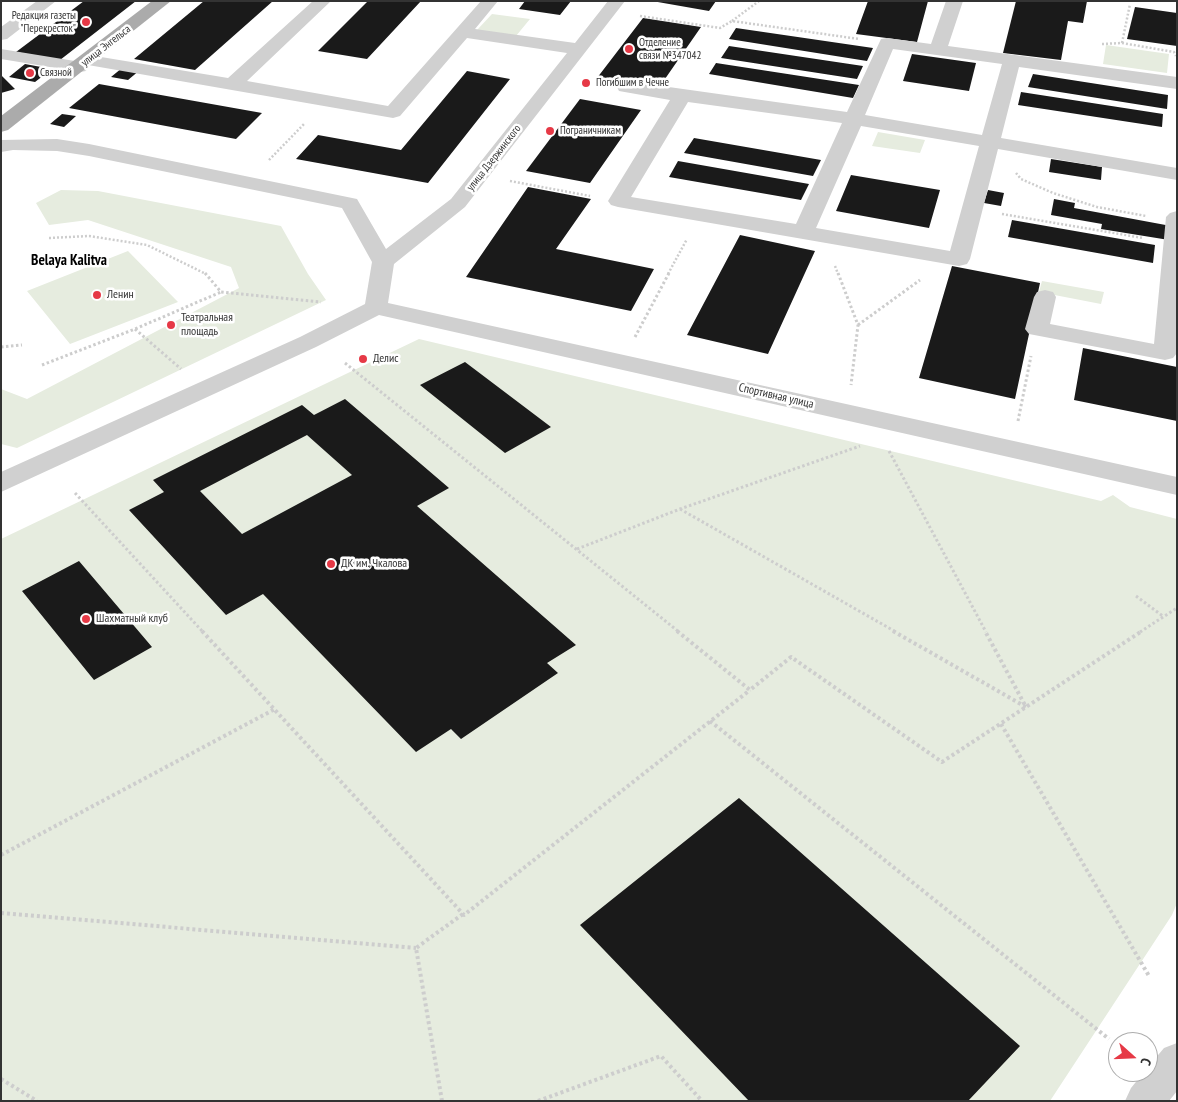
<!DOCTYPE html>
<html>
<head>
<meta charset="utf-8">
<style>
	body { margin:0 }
	#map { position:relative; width:1178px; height:1102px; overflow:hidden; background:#fff; font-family:"PT Sans Narrow",sans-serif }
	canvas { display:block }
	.frame { position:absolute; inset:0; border:2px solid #333; pointer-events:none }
	.north { position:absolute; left:1108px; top:1032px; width:50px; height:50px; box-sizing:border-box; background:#fff; border:1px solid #adadad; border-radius:50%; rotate:110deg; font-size:14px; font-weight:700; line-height:20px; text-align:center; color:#333 }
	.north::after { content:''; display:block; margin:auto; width:18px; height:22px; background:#e63946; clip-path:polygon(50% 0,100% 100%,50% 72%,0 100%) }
</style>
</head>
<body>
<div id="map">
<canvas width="1178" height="1102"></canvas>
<div class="frame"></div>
<div class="north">С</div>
</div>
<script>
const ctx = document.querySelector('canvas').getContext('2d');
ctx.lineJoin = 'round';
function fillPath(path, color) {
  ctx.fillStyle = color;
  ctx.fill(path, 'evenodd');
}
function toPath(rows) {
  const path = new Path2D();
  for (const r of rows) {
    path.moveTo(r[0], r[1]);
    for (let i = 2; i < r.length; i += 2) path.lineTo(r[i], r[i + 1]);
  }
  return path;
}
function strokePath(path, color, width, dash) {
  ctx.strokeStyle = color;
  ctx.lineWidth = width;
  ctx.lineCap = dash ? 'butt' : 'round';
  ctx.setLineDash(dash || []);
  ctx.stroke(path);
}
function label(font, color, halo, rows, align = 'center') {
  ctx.font = font + ' "PT Sans Narrow",sans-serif';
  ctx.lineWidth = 5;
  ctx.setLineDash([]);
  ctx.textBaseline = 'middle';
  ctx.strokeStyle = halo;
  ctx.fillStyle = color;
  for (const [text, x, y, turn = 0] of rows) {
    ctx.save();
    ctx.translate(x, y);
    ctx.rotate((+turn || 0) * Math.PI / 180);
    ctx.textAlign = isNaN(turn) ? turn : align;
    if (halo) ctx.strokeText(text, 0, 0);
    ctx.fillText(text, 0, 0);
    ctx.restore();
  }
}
fillPath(toPath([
	[492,14,530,19,516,36,477,30],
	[1106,45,1169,54,1167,73,1103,64],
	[878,132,925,140,920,153,872,146],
	[61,190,98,191,281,226,308,274,326,300,17,448,1,444,1,389,27,399,239,288,231,267,88,220,49,225,36,203],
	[128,251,178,302,70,344,27,291],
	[1042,281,1104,292,1101,304,1039,292],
	[419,339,1101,501,1113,495,1130,507,1177,519,1177,903,1172,915,1050,1101,1,1101,1,539]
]), '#e6ecdf');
fillPath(toPath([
	[84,1,136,1,60,60,16,52],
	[204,1,273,1,195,70,134,59],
	[368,1,421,1,367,59,318,51],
	[525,1,571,1,560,15,519,9],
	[652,1,716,1,709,11],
	[868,1,928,1,917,42,856,34],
	[1016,1,1087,1,1083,23,1068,21,1061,60,1003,53],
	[1135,7,1177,13,1177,46,1127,39],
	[643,18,701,27,658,89,597,78],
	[736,28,873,48,867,61,729,39],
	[729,46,863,66,857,79,721,58],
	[912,54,976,63,969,91,903,81],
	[716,63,859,85,853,98,709,74],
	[25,64,52,69,35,82,9,77],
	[122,68,140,70,128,80,111,77],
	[467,71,510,79,428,183,296,159,318,135,401,150],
	[1033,74,1168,95,1167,109,1028,87],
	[1,75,15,89,1,93],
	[99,84,262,113,236,139,69,108],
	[1021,92,1163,114,1162,127,1018,105],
	[580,99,641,110,590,183,526,171],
	[62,114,76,116,64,127,50,124],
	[694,138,821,160,813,176,684,153],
	[1051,159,1102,167,1101,180,1049,172],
	[678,161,809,184,801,200,669,177],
	[851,175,940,190,929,228,836,211],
	[528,187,591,199,556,249,654,269,631,311,466,277],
	[988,190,1004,193,1001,206,984,203],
	[1054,199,1075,203,1074,208,1171,226,1169,240,1101,229,1102,224,1051,215],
	[1012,220,1155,245,1153,263,1008,237],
	[740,235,815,251,768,354,687,335],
	[952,266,1040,283,1015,399,919,378],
	[1083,348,1177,367,1177,421,1074,400],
	[465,362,551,427,505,453,420,385],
	[345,399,449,488,417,506,576,645,547,663,558,673,461,739,451,729,416,752,263,594,226,615,129,510,164,492,153,480,302,405,314,415],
	[307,435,352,475,242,534,200,491],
	[79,561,152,647,94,680,22,591],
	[739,798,1020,1046,968,1101,749,1101,580,925]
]), '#1a1a1a');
strokePath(toPath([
	[640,16,720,28,732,21,859,39],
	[732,21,759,1],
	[1122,43,1174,52,1176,56],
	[1102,44,1122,43,1130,4],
	[269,160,305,123],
	[1016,173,1021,179,1053,193,1097,207,1146,216],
	[510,181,590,196],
	[1002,214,1143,238],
	[49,238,89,236,147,245,206,274],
	[835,266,838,274],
	[668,274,687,239]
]), '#cdcdcd', 2.5, [2, 2]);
strokePath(toPath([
	[205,273,221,292,321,302],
	[838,273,858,325,851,385],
	[858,325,920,280],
	[135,329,181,369],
	[635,337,669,273],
	[1,347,22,345],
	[345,363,679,632],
	[42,365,135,329,221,292],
	[1018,421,1031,356],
	[889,451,986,632],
	[75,493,203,632],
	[680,509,896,632],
	[577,549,680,509,860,446],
	[1136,596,1164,617],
	[1140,632,1177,608]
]), '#cdcdcd', 3, [2.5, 2.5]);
strokePath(toPath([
	[202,631,464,915,750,690],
	[677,631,750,690,791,657,942,762,1142,631],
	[893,631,1026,707,985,631],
	[710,721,1109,1039],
	[1001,724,1149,976],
	[1,855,275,709],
	[1,913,416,948],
	[1,1079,37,1101],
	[442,1101,416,948,463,914],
	[538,1101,661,1056,702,1101]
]), '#cdcdcd', 4, [3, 3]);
fillPath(toPath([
	[37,1,56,1,7,39,1,40,1,27,37,1],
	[313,1,331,1,247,81,388,106,481,1,498,1,475,29,575,43,608,1,625,1,465,207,394,264,388,303,1177,477,1177,495,379,315,316,347,1,492,1,472,300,337,365,304,372,262,342,208,89,156,57,151,13,150,1,152,1,140,57,139,89,144,357,199,386,249,451,199,567,53,467,38,400,116,393,118,88,65,86,71,80,72,1,59,1,49,81,62,83,56,89,55,228,78,313,1],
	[946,1,963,1,948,46,1177,77,1177,89,1019,67,1001,138,1177,168,1177,180,998,149,970,259,967,264,959,266,618,207,611,205,608,201,670,100,619,91,617,87,619,83,626,81,847,112,881,39,887,38,931,44,946,1],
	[893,49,1002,64,982,135,865,115,893,49],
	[688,102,842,123,796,224,631,197,688,102],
	[861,126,979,146,950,251,816,228,861,126],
	[1177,211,1177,353,1173,358,1165,360,1029,334,1025,329,1034,297,1037,292,1045,290,1053,292,1056,297,1050,324,1154,344,1166,217,1170,213,1177,211],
	[1177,1043,1177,1091,1169,1101,1125,1101,1131,1088,1144,1072,1148,1072,1148,1067,1164,1048,1177,1043]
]), '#d0d0d0');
fillPath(toPath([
	[152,1,171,1,8,130,1,132,1,116,152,1]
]), '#ababab');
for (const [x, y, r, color] of [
	[86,22,5,"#e63946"],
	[629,49,5,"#e63946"],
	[30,73,5,"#e63946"],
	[586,83,5,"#e63946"],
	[550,131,5,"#e63946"],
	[97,295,5,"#e63946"],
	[171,325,5,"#e63946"],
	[363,359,5,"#e63946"],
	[331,564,5,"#e63946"],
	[86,619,5,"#e63946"]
]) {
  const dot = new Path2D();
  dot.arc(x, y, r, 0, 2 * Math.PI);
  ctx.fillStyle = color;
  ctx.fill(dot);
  strokePath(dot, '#fff', 2);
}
label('11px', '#333', '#fff', [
	["Редакция газеты",76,16,"right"],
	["\"Перекресток\"",76,29,"right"],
	["Отделение",639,43],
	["связи №347042",639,56],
	["Связной",40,73],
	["Погибшим в Чечне",596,83],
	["Пограничникам",560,131]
], 'left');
label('11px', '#333', '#fff', [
	["улица Энгельса",106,46,-38],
	["улица Дзержинского",494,158,-52]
]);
label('12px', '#333', '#fff', [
	["Ленин",107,295],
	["Театральная",181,318],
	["площадь",181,332],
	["Делис",373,359],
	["ДК им. Чкалова",341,564],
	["Шахматный клуб",96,619]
], 'left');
label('12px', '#333', '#fff', [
	["Спортивная улица",776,396,13]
]);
label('bold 15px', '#000', '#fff', [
	["Belaya Kalitva",69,261]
]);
</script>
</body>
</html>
